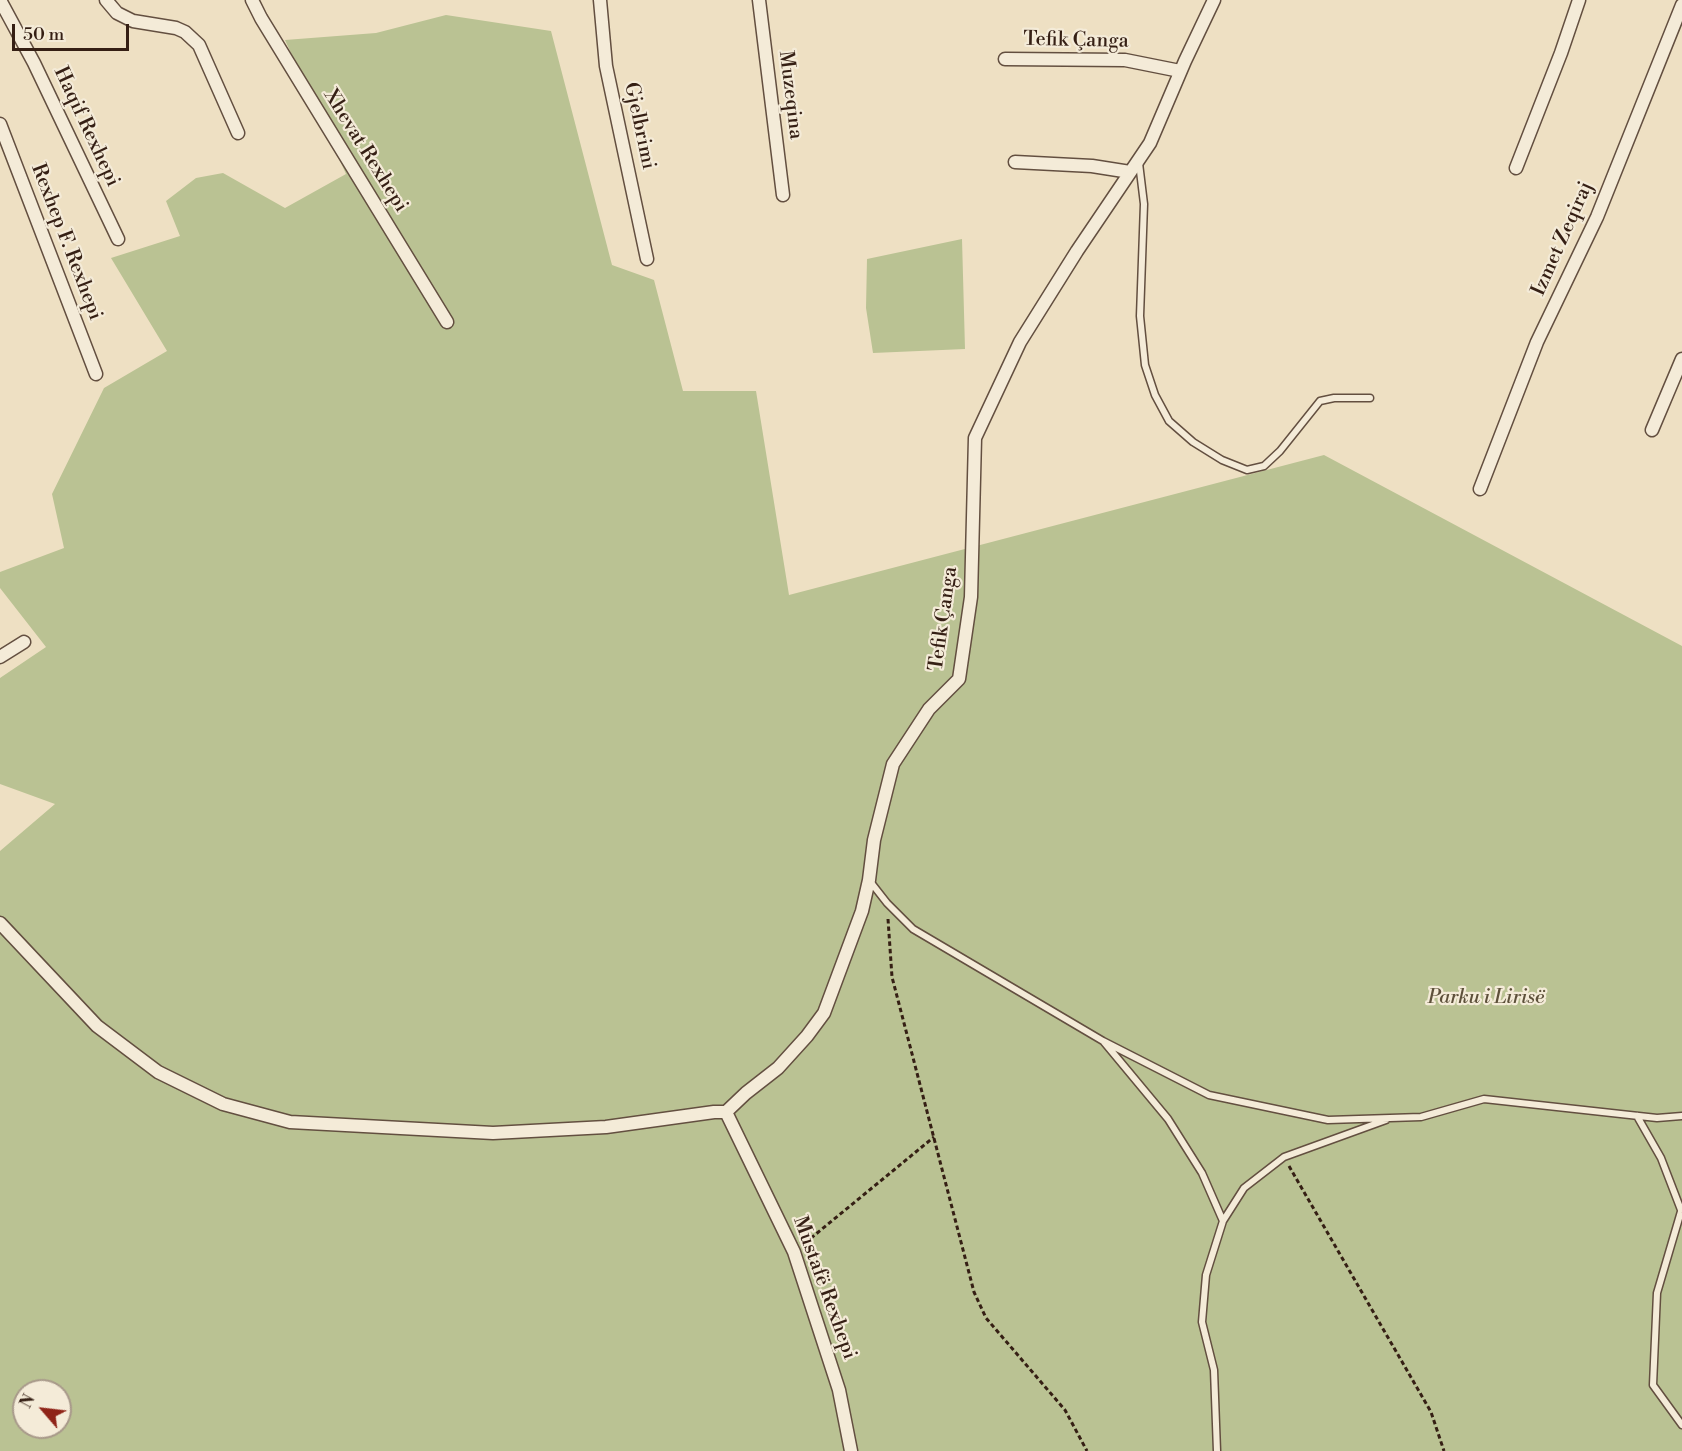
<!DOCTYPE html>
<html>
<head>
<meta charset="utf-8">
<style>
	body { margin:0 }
	#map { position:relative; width:1682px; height:1451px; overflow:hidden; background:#eee0c3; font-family:"Libre Bodoni",serif }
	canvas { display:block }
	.north { position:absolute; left:12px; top:1379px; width:60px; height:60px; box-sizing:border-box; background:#f4ebd8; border:2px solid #a8998a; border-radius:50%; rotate:298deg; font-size:16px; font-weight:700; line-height:24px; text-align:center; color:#351f14 }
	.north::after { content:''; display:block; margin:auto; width:21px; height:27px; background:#8f2418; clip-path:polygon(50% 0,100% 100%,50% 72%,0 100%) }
	.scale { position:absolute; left:12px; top:24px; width:117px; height:27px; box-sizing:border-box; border:3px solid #351f14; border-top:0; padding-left:8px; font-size:18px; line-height:21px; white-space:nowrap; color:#351f14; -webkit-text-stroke:4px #f4ebd8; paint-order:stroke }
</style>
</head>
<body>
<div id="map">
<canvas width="1682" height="1451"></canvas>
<div class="north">N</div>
<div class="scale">50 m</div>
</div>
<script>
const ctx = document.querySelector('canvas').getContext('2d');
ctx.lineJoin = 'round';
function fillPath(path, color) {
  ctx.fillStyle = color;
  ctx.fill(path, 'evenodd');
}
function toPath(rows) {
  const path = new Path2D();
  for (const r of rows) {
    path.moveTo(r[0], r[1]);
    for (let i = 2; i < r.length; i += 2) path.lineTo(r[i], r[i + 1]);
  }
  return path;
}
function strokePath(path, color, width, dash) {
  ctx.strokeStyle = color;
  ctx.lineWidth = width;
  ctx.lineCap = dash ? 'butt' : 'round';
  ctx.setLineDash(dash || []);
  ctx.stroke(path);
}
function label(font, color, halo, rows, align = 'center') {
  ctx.font = font + ' "Libre Bodoni",serif';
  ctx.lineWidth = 4.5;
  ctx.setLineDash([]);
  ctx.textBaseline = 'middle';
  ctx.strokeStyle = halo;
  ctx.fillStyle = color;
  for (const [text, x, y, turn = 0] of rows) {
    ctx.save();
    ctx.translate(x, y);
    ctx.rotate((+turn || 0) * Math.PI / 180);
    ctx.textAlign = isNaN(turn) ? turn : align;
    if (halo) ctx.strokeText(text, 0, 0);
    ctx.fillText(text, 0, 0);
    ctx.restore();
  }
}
fillPath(toPath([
	[446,15,551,31,612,265,654,280,683,391,756,391,789,595,1324,455,1682,646,1682,1451,0,1451,0,851,55,804,0,784,0,678,46,647,0,588,0,572,64,548,52,494,104,388,167,351,111,258,180,236,166,201,196,178,223,173,285,208,346,174,285,40,376,33],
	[24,1391,60,1391,60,1427,24,1427],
	[962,239,965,349,873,353,866,308,867,259]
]), '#bac293');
const service = toPath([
	[1139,163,1144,204,1140,316,1145,365,1155,395,1169,421,1193,442,1222,460,1247,470,1264,466,1280,451,1320,401,1334,398,1370,398],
	[869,880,887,903,913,929,1103,1041,1209,1095,1328,1120,1421,1117,1484,1099,1657,1118,1682,1116],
	[1104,1042,1168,1119,1202,1173,1223,1221],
	[1637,1116,1661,1158,1681,1210],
	[1682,1208,1657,1293,1653,1385,1682,1425],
	[1217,1451,1214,1370,1202,1322,1206,1275,1223,1221,1244,1188,1284,1157,1386,1120]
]);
const minor = toPath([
	[0,0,34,63,118,239],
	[106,0,117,13,133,21,176,28,185,32,199,45,238,133],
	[252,0,261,18,447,322],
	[600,0,606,66,647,259],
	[759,0,783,195],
	[1005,59,1125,60,1180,71],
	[0,124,96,374],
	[1015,162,1092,166,1130,172],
	[1516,168,1561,53,1579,0],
	[1652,430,1682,359],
	[1480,489,1537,342,1597,217,1682,5],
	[0,657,24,642],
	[0,923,97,1026,158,1072,223,1104,290,1122,493,1133,606,1127,714,1112,726,1112],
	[726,1112,746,1093,778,1068,807,1036,824,1013,862,911,869,880,874,840,893,764,929,709,959,679,971,597,975,438,1020,342,1077,251,1150,143,1185,61,1214,0],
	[726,1112,794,1252,839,1390,851,1451]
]);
strokePath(service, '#634f40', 9);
strokePath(minor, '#634f40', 15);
strokePath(toPath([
	[888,919,892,977,974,1292,986,1318,1065,1410,1087,1451],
	[1289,1166,1431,1412,1444,1451],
	[805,1243,934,1137]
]), '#351f14', 3, [4.5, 3]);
strokePath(service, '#f4ebd8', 6);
strokePath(minor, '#f4ebd8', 12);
label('20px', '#351f14', '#f4ebd8', [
	["Tefik Çanga",1076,41,1],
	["Muzeqina",790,95,83],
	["Gjelbrimi",639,126,78],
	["Haqif Rexhepi",86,127,65],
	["Xhevat Rexhepi",365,151,58],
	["Izmet Zeqiraj",1563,239,-66],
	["Rexhep F. Rexhepi",66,242,69],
	["Tefik Çanga",944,619,-82],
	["Mustafë Rexhepi",824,1288,70]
]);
label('italic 20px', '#5d503a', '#f4ebd8', [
	["Parku i Lirisë",1486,998]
]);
</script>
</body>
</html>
